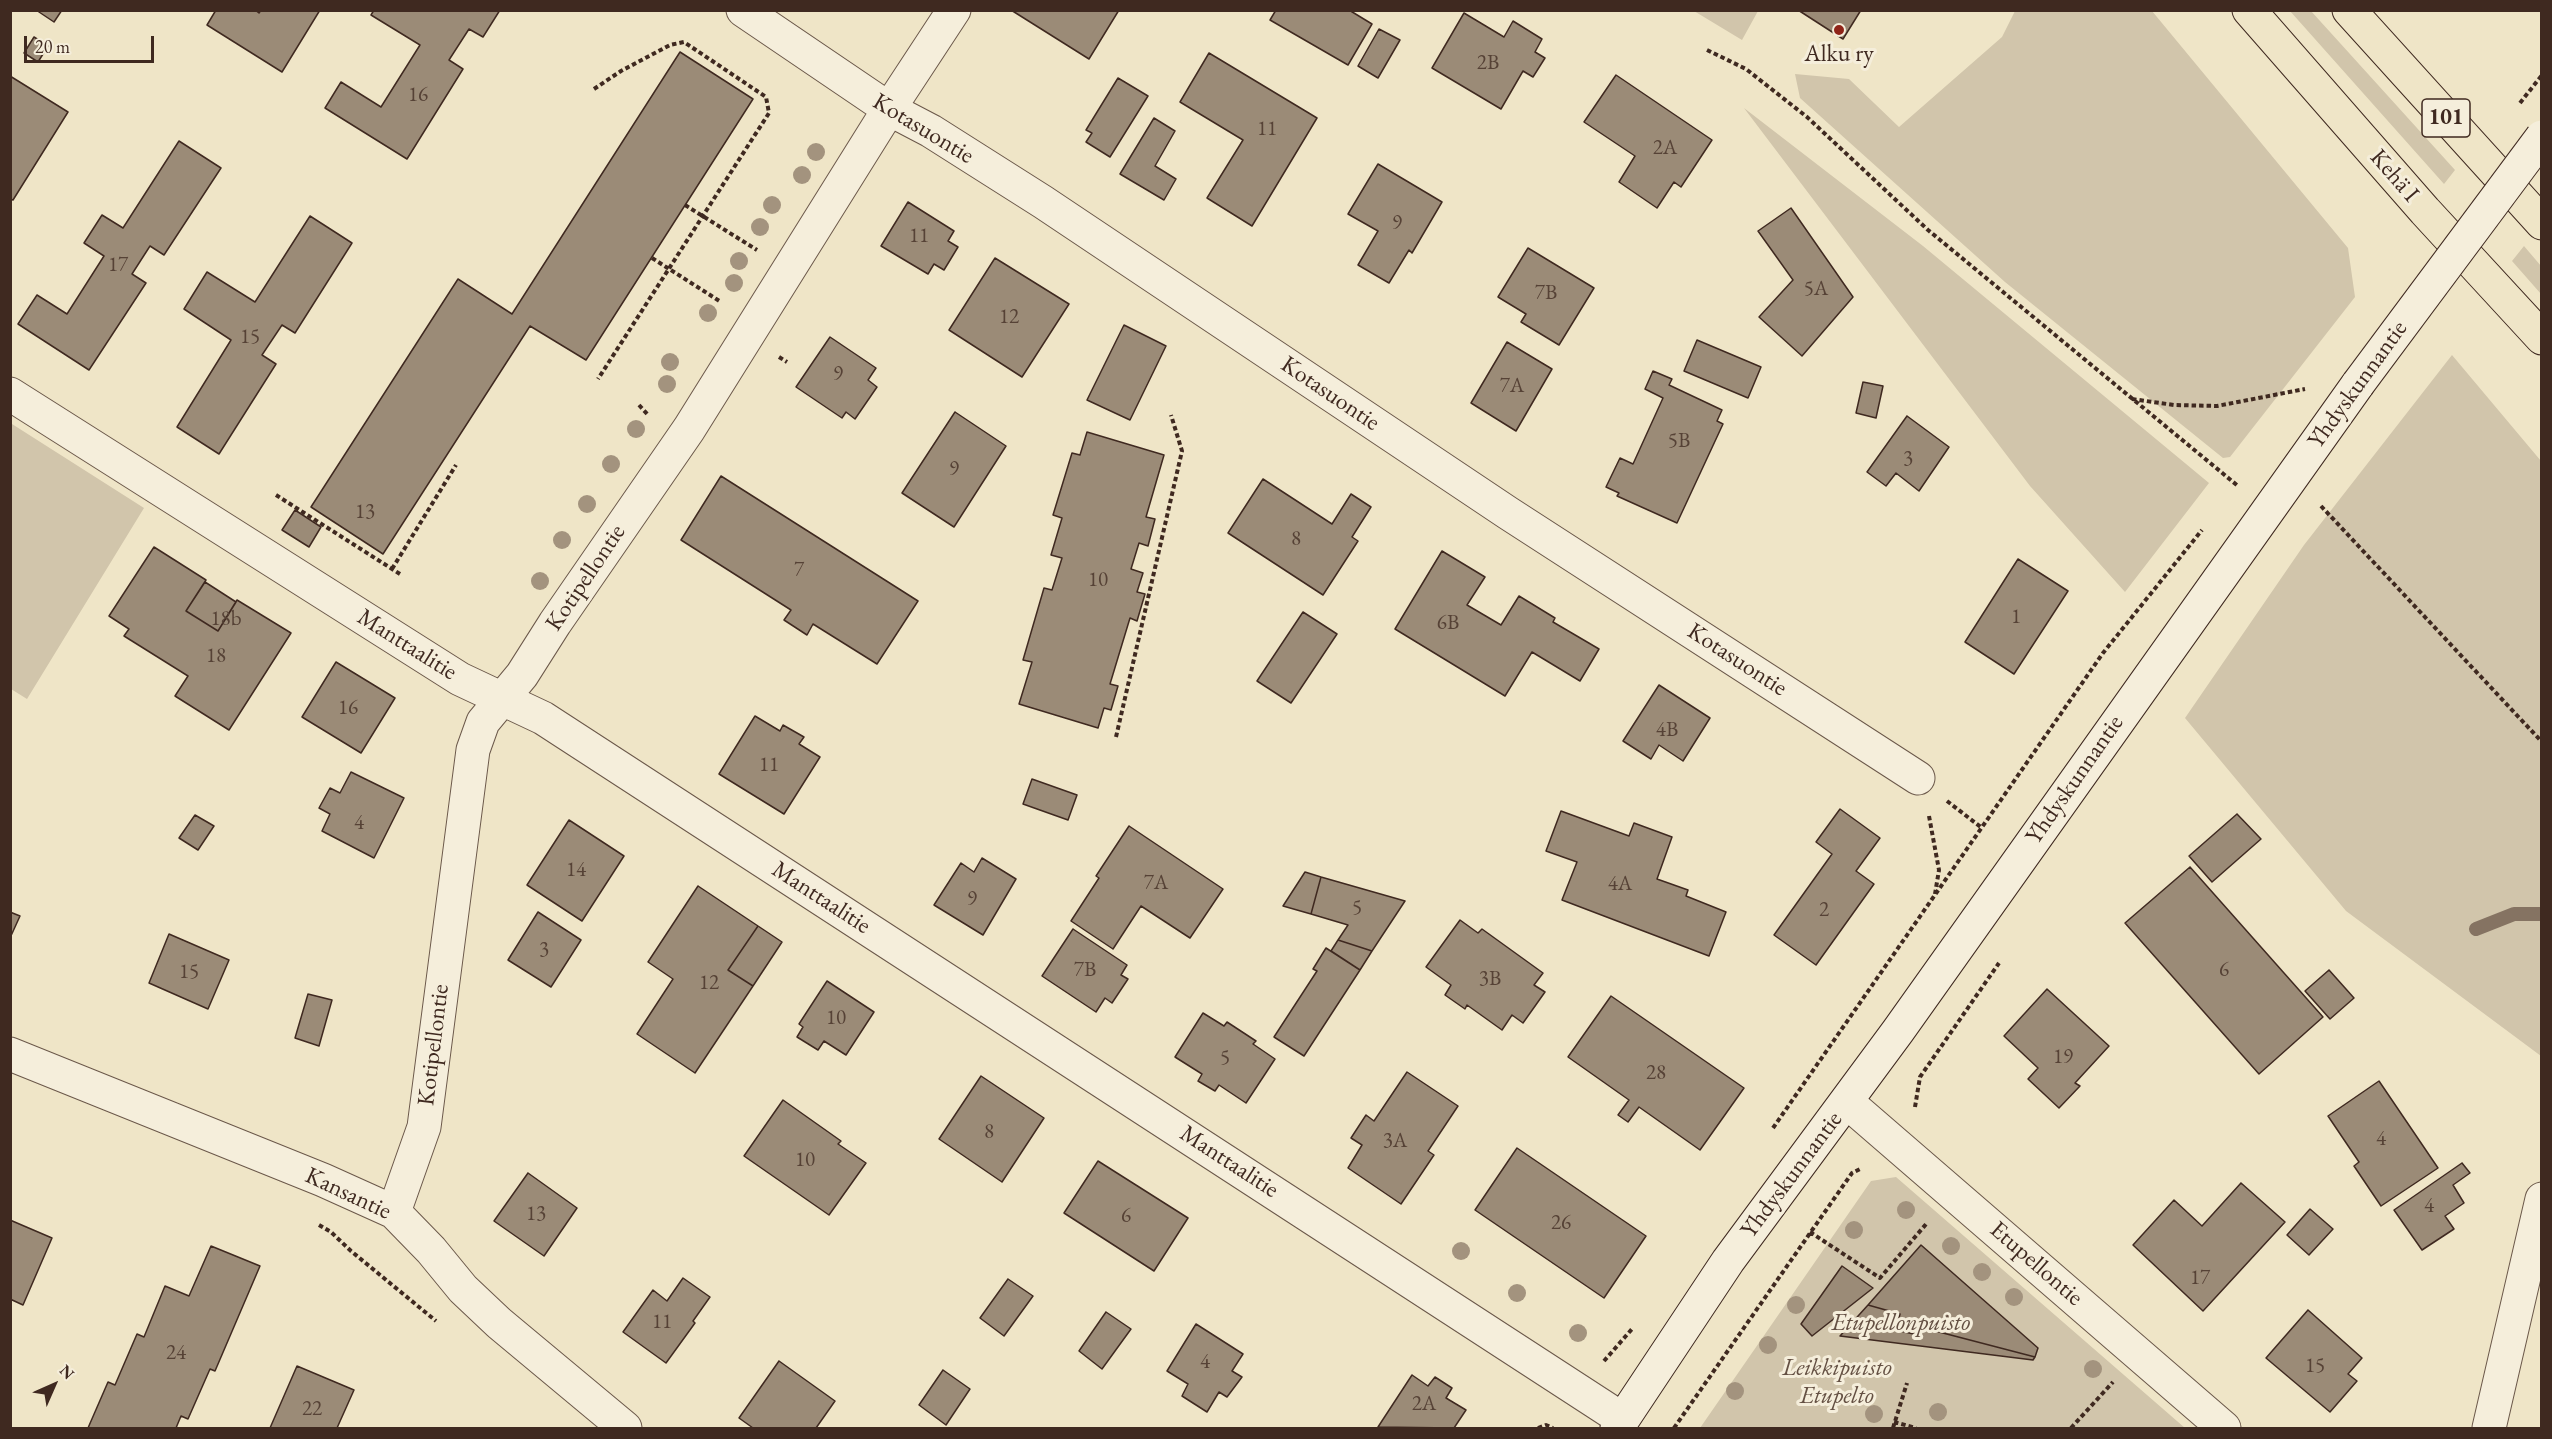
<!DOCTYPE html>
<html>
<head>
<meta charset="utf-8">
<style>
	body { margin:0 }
	#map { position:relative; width:2552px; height:1439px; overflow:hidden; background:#efe5c7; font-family:"EB Garamond",serif }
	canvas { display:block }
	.frame { position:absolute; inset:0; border:12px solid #3f2920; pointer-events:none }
	.north { position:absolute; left:24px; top:1355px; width:60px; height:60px; -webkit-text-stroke:4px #f5eedb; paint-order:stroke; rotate:45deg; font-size:16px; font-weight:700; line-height:24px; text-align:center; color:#3f2920 }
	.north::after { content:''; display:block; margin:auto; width:21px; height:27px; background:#3f2920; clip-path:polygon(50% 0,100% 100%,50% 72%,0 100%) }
	.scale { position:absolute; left:24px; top:36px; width:130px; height:27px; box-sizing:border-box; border:3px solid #3f2920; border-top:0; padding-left:8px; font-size:18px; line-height:21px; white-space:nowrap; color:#3f2920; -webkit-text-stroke:4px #f5eedb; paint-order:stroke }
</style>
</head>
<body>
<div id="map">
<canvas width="2552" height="1439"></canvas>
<div class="frame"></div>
<div class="north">N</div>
<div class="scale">20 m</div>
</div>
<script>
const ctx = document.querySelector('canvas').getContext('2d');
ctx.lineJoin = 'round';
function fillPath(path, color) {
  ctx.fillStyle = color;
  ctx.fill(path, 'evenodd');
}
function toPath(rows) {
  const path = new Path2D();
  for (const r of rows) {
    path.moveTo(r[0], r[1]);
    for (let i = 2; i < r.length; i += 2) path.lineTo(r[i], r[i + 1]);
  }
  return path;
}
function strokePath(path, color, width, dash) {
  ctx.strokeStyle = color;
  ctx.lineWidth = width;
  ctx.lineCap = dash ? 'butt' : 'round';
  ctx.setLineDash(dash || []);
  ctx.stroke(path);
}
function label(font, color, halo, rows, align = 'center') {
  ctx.font = font + ' "EB Garamond",serif';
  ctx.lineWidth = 6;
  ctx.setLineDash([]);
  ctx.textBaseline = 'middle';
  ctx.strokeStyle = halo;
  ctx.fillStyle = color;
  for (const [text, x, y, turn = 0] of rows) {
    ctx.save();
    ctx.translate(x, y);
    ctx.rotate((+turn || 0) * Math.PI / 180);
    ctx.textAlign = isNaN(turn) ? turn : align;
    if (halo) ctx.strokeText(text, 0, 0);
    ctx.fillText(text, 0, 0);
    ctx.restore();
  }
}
fillPath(toPath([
	[1694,11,1758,10,1758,11,1742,40],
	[2015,11,2152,11,2348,248,2355,297,2230,457,2223,458,2005,282,1800,98,1795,74,1849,79,1899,127,2002,37],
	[2290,11,2311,11,2455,170,2444,184],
	[1744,108,1923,246,2209,483,2125,592,2030,486],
	[2524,246,2541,266,2541,294,2512,261],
	[2452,355,2541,461,2541,1056,2346,911,2185,718,2304,545],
	[12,424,144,508,27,699,11,689],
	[1896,1177,2185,1428,1700,1428,1871,1181]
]), '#d1c5ab');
strokePath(toPath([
	[2476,929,2514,914,2542,914]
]), '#857362', 14);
const building = toPath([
	[36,10,62,10,54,22,36,10],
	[216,10,255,10,259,13,261,10,320,10,282,72,207,25,216,10],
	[374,10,500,10,483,37,469,29,449,60,463,69,407,159,325,108,341,82,381,107,420,45,371,15,374,10],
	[1011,10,1119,10,1089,59,1011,10],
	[1276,10,1349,10,1372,24,1348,65,1270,20,1276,10],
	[1798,10,1861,10,1843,39,1798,10],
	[1464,13,1504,37,1513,21,1542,39,1535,52,1545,58,1533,77,1523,71,1501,109,1432,68,1464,13],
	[1379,29,1400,40,1378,78,1358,66,1379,29],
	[34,37,48,46,38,62,24,53,34,37],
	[680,52,753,99,586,360,530,326,383,554,311,507,458,279,512,314,680,52],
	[1209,53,1317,118,1252,226,1207,198,1243,140,1180,102,1209,53],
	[1616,75,1712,140,1681,187,1674,182,1657,208,1619,182,1635,156,1584,122,1616,75],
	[10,76,68,112,13,200,10,199,10,76],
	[1118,78,1148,96,1110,157,1086,142,1092,133,1086,130,1118,78],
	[1154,118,1175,131,1155,166,1176,179,1164,200,1120,174,1154,118],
	[179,141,221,168,164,255,150,246,132,274,146,283,89,370,18,324,37,295,67,314,104,256,84,243,102,215,123,228,179,141],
	[1378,164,1442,202,1412,253,1409,250,1389,283,1358,265,1378,231,1348,214,1378,164],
	[908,202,954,231,948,241,958,247,944,270,934,264,928,274,881,246,908,202],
	[1791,208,1853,297,1802,356,1759,317,1793,280,1758,231,1791,208],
	[310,216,352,243,295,333,282,325,262,355,276,364,219,454,177,427,231,340,184,309,207,272,255,302,310,216],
	[1528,248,1594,288,1559,345,1521,322,1526,314,1498,297,1528,248],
	[995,258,1069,304,1022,377,949,330,995,258],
	[1124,325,1166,346,1130,420,1087,400,1124,325],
	[830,337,876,368,868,380,877,387,855,419,846,412,842,418,796,387,830,337],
	[1697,340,1761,367,1748,398,1684,371,1697,340],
	[1507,342,1552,369,1516,431,1471,403,1507,342],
	[1653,371,1672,379,1669,385,1722,410,1717,421,1723,424,1677,523,1617,496,1619,493,1606,487,1620,458,1633,464,1663,398,1645,389,1653,371],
	[1863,382,1883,386,1876,418,1856,413,1863,382],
	[955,412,1006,446,954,527,902,493,955,412],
	[1907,416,1949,447,1919,491,1896,473,1886,486,1867,472,1907,416],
	[1087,432,1164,455,1146,517,1155,519,1148,546,1139,543,1131,569,1143,573,1137,592,1145,594,1137,621,1130,618,1110,684,1118,686,1111,710,1104,708,1098,728,1019,704,1032,662,1023,660,1044,588,1052,590,1062,558,1051,555,1062,518,1053,515,1072,453,1080,455,1087,432],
	[721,476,918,601,877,664,813,624,807,635,784,620,791,610,681,540,721,476],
	[1263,479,1332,524,1351,494,1371,507,1352,537,1358,541,1323,595,1228,533,1263,479],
	[295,510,321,527,309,547,282,530,295,510],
	[154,547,206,580,186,611,218,631,237,600,291,633,229,730,175,696,188,676,124,636,129,629,109,616,154,547],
	[1442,551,1485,577,1467,605,1501,625,1519,596,1555,618,1553,622,1599,649,1580,681,1532,652,1505,696,1395,629,1442,551],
	[2018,559,2068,591,2014,674,1965,642,2018,559],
	[205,582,236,602,218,631,186,611,205,582],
	[1303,612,1337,634,1291,703,1257,681,1303,612],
	[336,662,395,698,361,753,302,717,336,662],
	[1659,685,1710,718,1683,761,1659,745,1651,759,1623,741,1659,685],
	[755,716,780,731,783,725,804,737,799,744,820,757,784,814,719,774,755,716],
	[351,772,404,798,374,858,322,831,330,814,319,808,330,788,340,793,351,772],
	[1032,779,1077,795,1068,820,1023,804,1032,779],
	[1840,809,1880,838,1856,871,1874,884,1816,965,1774,935,1832,854,1816,842,1840,809],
	[1561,811,1629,836,1634,823,1672,837,1657,879,1688,890,1686,896,1726,912,1709,956,1562,900,1577,862,1546,851,1561,811],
	[2237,814,2261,839,2212,882,2189,856,2237,814],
	[195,815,214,826,198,850,179,838,195,815],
	[569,820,624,856,582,921,527,885,569,820],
	[1129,826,1223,889,1190,938,1141,906,1113,949,1071,921,1099,878,1096,876,1129,826],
	[982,858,1016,879,983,935,934,905,961,863,974,872,982,858],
	[2190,867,2323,1017,2259,1074,2125,923,2190,867],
	[1305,872,1321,877,1311,914,1283,906,1305,872],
	[1321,877,1405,901,1372,951,1338,940,1348,925,1311,914,1321,877],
	[698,886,758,926,728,970,753,986,695,1073,637,1034,673,979,648,962,698,886],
	[10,912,20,916,10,938,10,912],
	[538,912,581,940,551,987,508,960,538,912],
	[1460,920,1478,933,1482,929,1543,973,1534,985,1545,992,1523,1023,1512,1015,1502,1030,1467,1005,1465,1009,1445,995,1451,985,1426,967,1460,920],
	[758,926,782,942,753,986,728,970,758,926],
	[1073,929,1127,965,1121,975,1128,979,1112,1003,1105,998,1096,1012,1042,976,1073,929],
	[169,934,229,960,208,1009,149,983,169,934],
	[1338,940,1372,951,1360,970,1331,951,1338,940],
	[1326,948,1360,970,1304,1056,1274,1037,1317,971,1313,969,1326,948],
	[2329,970,2354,998,2330,1019,2305,991,2329,970],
	[827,981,874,1012,846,1055,824,1041,818,1050,797,1037,803,1027,799,1024,827,981],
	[2047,989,2109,1046,2075,1083,2080,1086,2059,1108,2028,1079,2038,1068,2004,1036,2047,989],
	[308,994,332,1000,319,1046,295,1038,308,994],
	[1611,996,1744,1088,1700,1150,1639,1107,1628,1122,1618,1115,1629,1100,1568,1057,1611,996],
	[1203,1013,1224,1026,1227,1022,1256,1041,1253,1044,1275,1059,1246,1103,1219,1085,1215,1091,1198,1081,1202,1074,1175,1057,1203,1013],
	[1407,1072,1458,1106,1428,1151,1434,1155,1401,1204,1348,1168,1362,1145,1351,1138,1366,1115,1374,1121,1407,1072],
	[981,1076,1044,1118,1002,1182,939,1139,981,1076],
	[2379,1081,2438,1168,2381,1206,2354,1166,2359,1162,2328,1116,2379,1081],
	[783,1100,841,1141,838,1144,866,1163,829,1215,744,1156,783,1100],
	[1517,1148,1646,1236,1604,1298,1475,1210,1517,1148],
	[1098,1161,1188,1218,1154,1271,1064,1213,1098,1161],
	[2462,1163,2470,1173,2453,1185,2464,1203,2445,1216,2454,1229,2422,1250,2394,1210,2462,1163],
	[528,1173,577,1208,544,1256,494,1221,528,1173],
	[2241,1183,2285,1222,2203,1311,2133,1245,2174,1200,2202,1226,2241,1183],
	[2310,1209,2333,1229,2309,1255,2287,1235,2310,1209],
	[10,1220,52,1238,23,1305,10,1299,10,1220],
	[1921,1245,2038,1348,2035,1357,1920,1327,1918,1335,1896,1330,1900,1314,1868,1305,1921,1245],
	[211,1246,260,1266,215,1371,210,1369,188,1419,181,1416,176,1428,88,1428,108,1382,115,1385,137,1334,144,1337,165,1286,189,1296,211,1246],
	[1842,1266,1873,1288,1812,1336,1801,1324,1842,1266],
	[683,1278,710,1297,693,1321,695,1323,666,1363,623,1332,653,1290,667,1301,683,1278],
	[1008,1279,1033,1296,1004,1336,980,1318,1008,1279],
	[1868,1305,1900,1314,1896,1330,1918,1335,1920,1327,2035,1357,2033,1360,1840,1336,1868,1305],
	[2308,1310,2362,1358,2348,1374,2357,1381,2330,1412,2266,1358,2308,1310],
	[1106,1312,1131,1329,1102,1369,1079,1351,1106,1312],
	[1196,1324,1243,1354,1232,1371,1242,1377,1227,1397,1219,1392,1207,1412,1182,1396,1188,1384,1167,1371,1196,1324],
	[779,1361,835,1401,816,1428,753,1428,739,1418,779,1361],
	[297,1366,354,1390,337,1428,270,1428,297,1366],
	[943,1370,970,1389,946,1425,919,1405,943,1370],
	[1412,1375,1428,1386,1435,1377,1452,1388,1446,1398,1466,1410,1454,1428,1378,1427,1412,1375]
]);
fillPath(building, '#9b8b77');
strokePath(building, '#3f2920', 1.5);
const street = toPath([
	[743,10,889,109,931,131,1043,202,1508,513,1918,778],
	[10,394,460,679,543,718,1622,1419],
	[10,1054,323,1180,394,1212,431,1250,463,1289,499,1323,625,1428],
	[1847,1102,2224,1428],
	[394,1212,424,1127,473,750,483,722,522,675,555,623,689,429,889,109,954,10],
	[2489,1428,2542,1199]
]);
const secondary = toPath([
	[1617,1428,1728,1261,1898,1031,2358,384]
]);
const highway = toPath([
	[2249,10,2425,211,2542,338],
	[2349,10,2542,223]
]);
strokePath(street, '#6b584a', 35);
strokePath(secondary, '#3f2920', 35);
strokePath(highway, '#3f2920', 35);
strokePath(toPath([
	[1707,50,1746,69,1807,117,1928,230,2238,486],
	[594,89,621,71,670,45,684,42,766,97,769,113,598,379],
	[685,205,757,250],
	[652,258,721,302],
	[779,357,787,362],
	[2132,399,2174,405,2217,406,2305,389],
	[639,405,649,416],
	[276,495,400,574],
	[2321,506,2542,742],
	[392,569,456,465],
	[1116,737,1182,451,1171,415],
	[1947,801,1982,828],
	[1929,816,1939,870,1935,894],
	[1915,1107,1920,1077,1999,963],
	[1773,1128,2103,653,2202,530],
	[319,1225,331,1232,351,1251,436,1321],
	[1810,1232,1880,1278,1927,1223],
	[1604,1361,1632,1329],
	[1894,1422,1916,1428],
	[1538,1428,1546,1425,1553,1428],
	[1674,1428,1852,1173,1862,1168],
	[1893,1428,1907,1383],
	[2071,1428,2113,1382]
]), '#3f2920', 4, [4.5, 3]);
strokePath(street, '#f5eedb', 33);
strokePath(secondary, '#f5eedb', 33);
strokePath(highway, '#efe5c7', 33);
const secondaryBridge = toPath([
	[2358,384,2542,137]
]);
strokePath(secondaryBridge, '#3f2920', 35, []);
strokePath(toPath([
	[2520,103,2542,75]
]), '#3f2920', 4, [4.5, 3]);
strokePath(secondaryBridge, '#f5eedb', 33);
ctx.fillStyle = '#a3937e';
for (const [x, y] of [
	[816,152],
	[802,175],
	[772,205],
	[760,227],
	[739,261],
	[734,283],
	[708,313],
	[670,362],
	[667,384],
	[636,429],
	[611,464],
	[587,504],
	[562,540],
	[540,581],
	[1906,1210],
	[1854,1230],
	[1951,1246],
	[1461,1251],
	[1982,1272],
	[1517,1293],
	[2014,1297],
	[1796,1305],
	[1578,1333],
	[1768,1345],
	[2093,1369],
	[1735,1391],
	[1938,1412],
	[1874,1414]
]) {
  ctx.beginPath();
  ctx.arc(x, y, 9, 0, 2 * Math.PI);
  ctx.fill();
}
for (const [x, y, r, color] of [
	[1839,30,6,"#8f2418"]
]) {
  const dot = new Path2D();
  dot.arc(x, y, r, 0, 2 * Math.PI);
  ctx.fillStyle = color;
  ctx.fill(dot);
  strokePath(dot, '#f5eedb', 2);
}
label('21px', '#564236', null, [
	["2B",1488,63],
	["16",418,95],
	["11",1267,129],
	["2A",1665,148],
	["9",1397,223],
	["11",919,236],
	["17",118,265],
	["5A",1816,289],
	["7B",1546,293],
	["12",1009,317],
	["15",250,337],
	["9",838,374],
	["7A",1512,386],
	["5B",1679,441],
	["3",1908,459],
	["9",954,469],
	["13",365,512],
	["8",1296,539],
	["7",799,570],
	["10",1098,580],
	["1",2016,617],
	["18b",226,619],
	["6B",1448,623],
	["18",216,656],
	["16",348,708],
	["4B",1667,730],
	["11",769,765],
	["4",359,823],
	["14",576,870],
	["7A",1156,883],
	["4A",1620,884],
	["9",972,899],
	["5",1357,908],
	["2",1824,910],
	["3",544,950],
	["7B",1085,970],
	["6",2224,970],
	["15",189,972],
	["3B",1490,979],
	["12",709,983],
	["10",836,1018],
	["19",2063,1057],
	["5",1225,1058],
	["28",1656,1073],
	["8",989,1132],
	["4",2381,1139],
	["3A",1395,1141],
	["10",805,1160],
	["4",2429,1206],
	["13",536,1214],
	["6",1126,1216],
	["26",1561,1223],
	["17",2200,1278],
	["11",662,1322],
	["24",176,1353],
	["4",1205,1362],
	["15",2315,1366],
	["2A",1424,1404],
	["22",312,1409]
]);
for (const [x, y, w] of [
	[2446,118,48]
]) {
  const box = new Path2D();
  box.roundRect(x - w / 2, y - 19, w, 38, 4.5);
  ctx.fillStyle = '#f5eedb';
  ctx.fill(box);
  strokePath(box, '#3f2920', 1.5);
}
label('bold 22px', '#3f2920', null, [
	["101",2446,118]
]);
label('24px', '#3f2920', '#f5eedb', [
	["Alku ry",1839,54]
]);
label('24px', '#3f2920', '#f5eedb', [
	["Kotasuontie",923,129,31],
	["Kehä I",2394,176,49],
	["Yhdyskunnantie",2358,385,-54],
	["Kotasuontie",1330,394,34],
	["Kotipellontie",586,578,-56],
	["Manttaalitie",407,645,32],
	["Kotasuontie",1737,660,33],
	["Yhdyskunnantie",2075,780,-55],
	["Manttaalitie",821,898,33],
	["Kotipellontie",434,1045,-83],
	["Manttaalitie",1229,1162,33],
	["Yhdyskunnantie",1792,1175,-53],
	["Kansantie",348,1194,25],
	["Etupellontie",2036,1264,41]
]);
label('italic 24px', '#645043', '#f5eedb', [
	["Etupellonpuisto",1901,1323],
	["Leikkipuisto",1837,1368],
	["Etupelto",1837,1396]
]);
</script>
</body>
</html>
